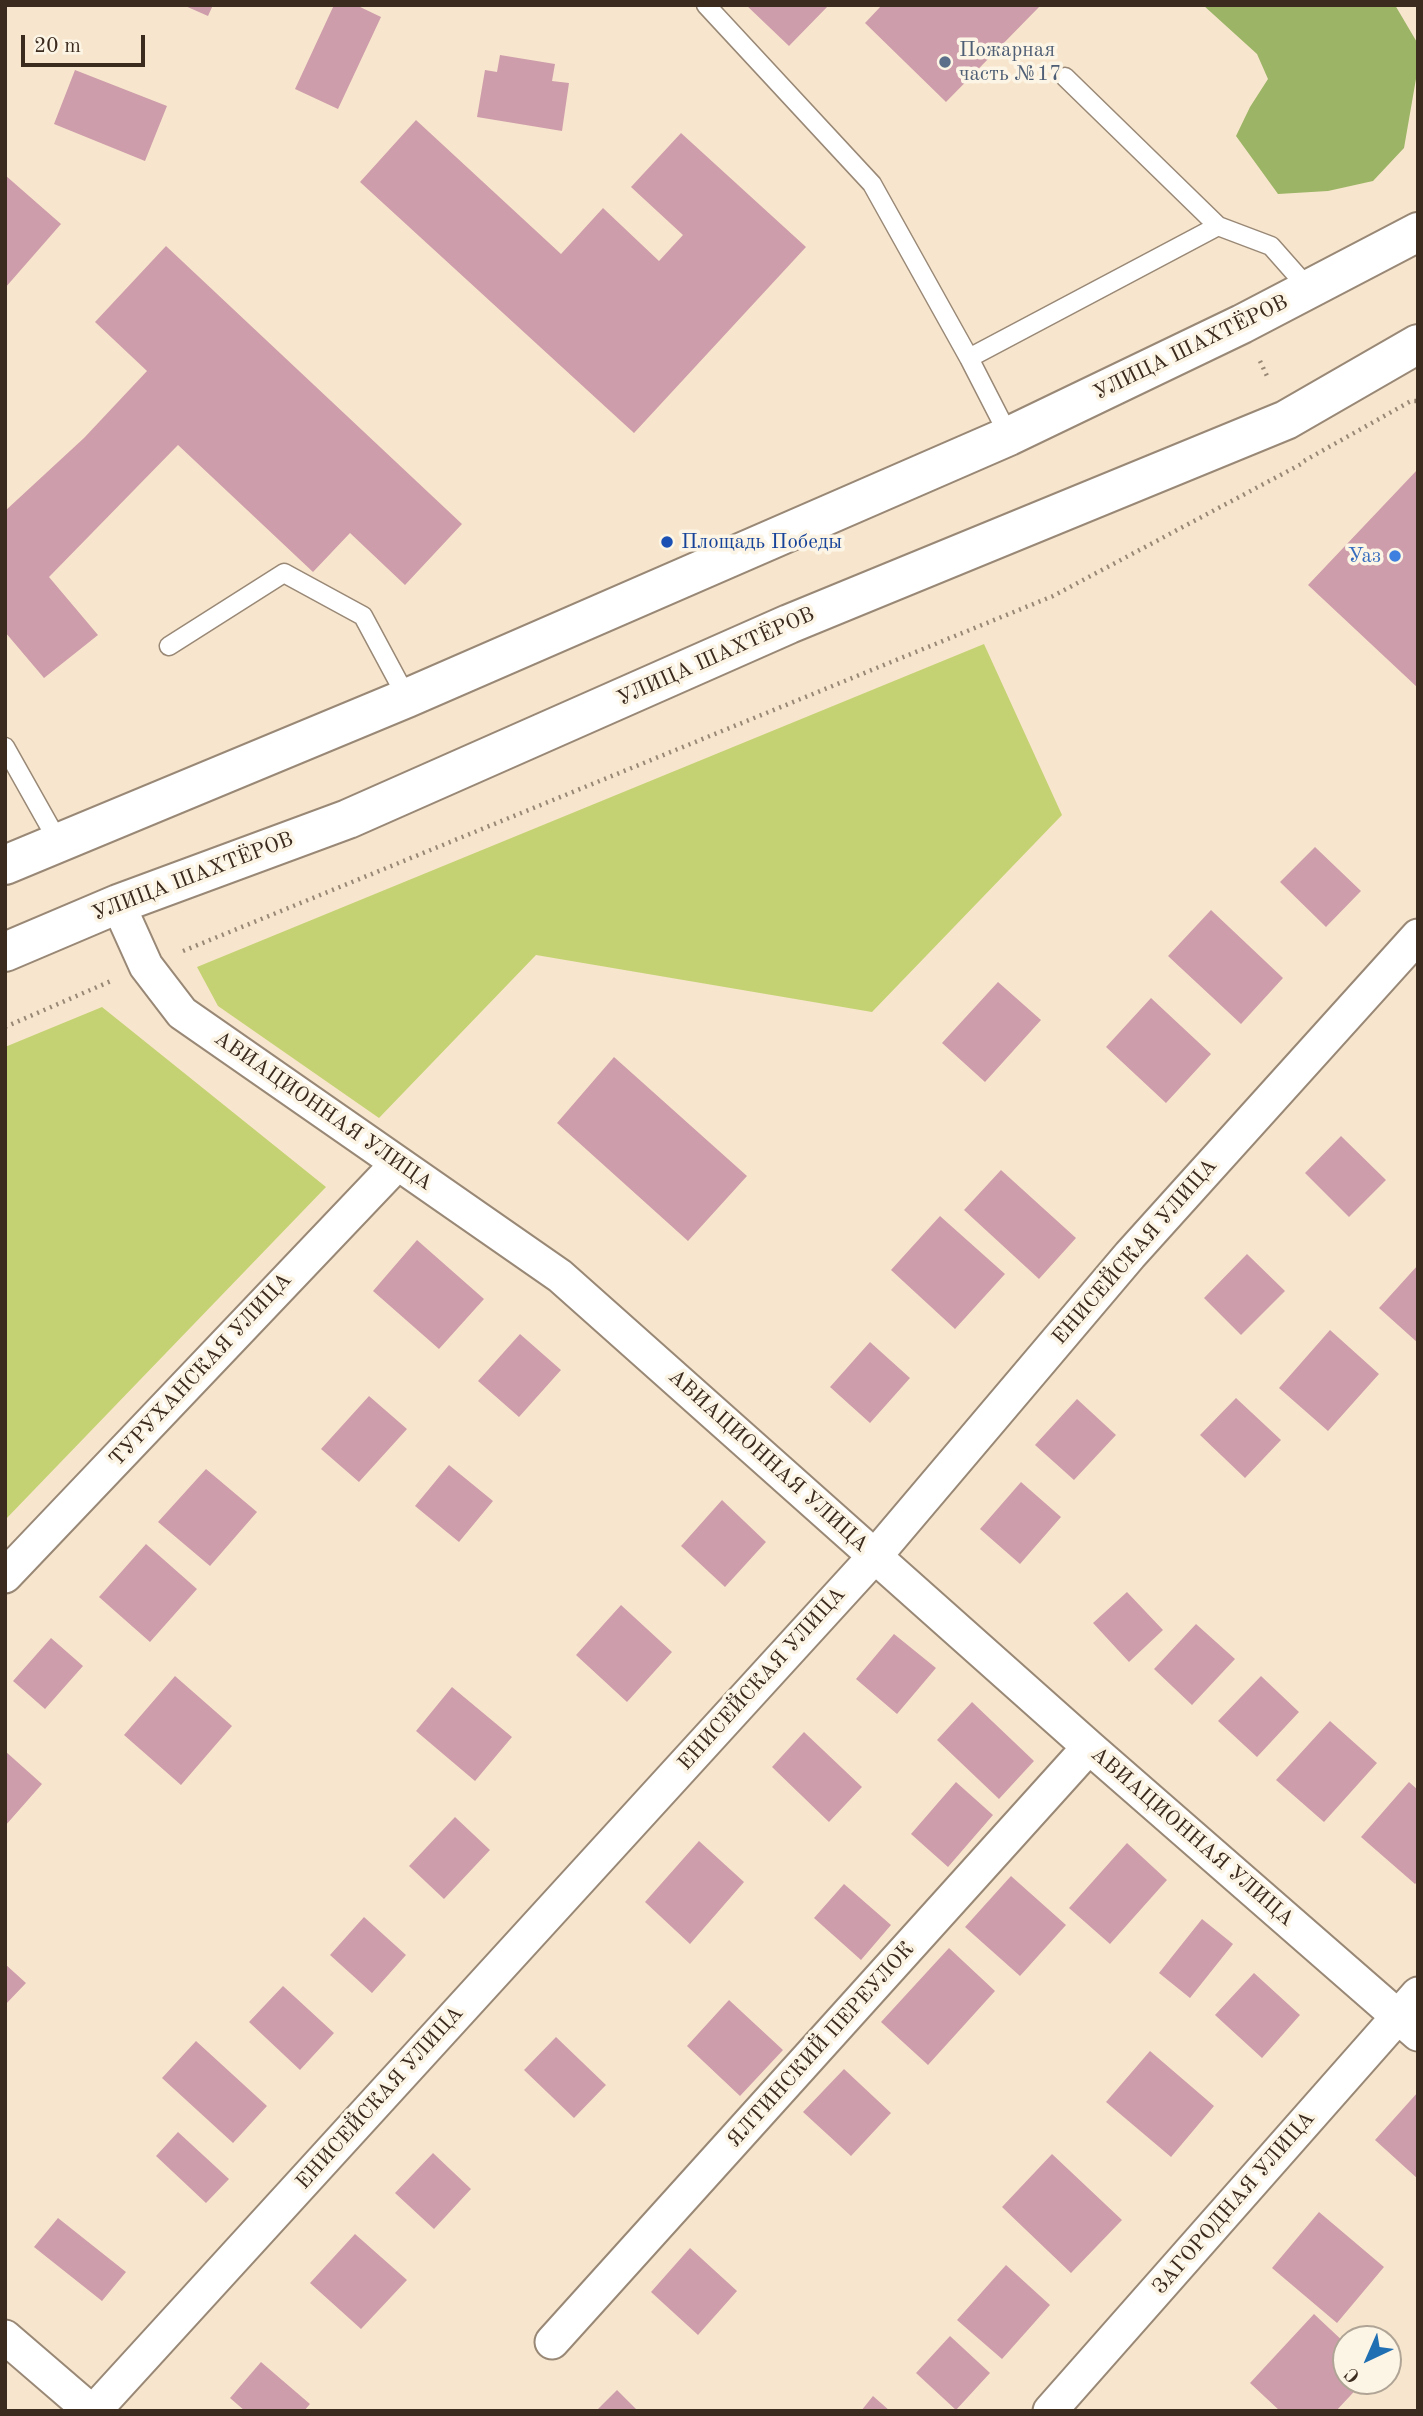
<!DOCTYPE html>
<html>
<head>
<meta charset="utf-8">
<style>
	body { margin:0 }
	#map { position:relative; width:1423px; height:2416px; overflow:hidden; background:#f7e6cd; font-family:"Old Standard TT",serif }
	canvas { display:block }
	.frame { position:absolute; inset:0; border:7px solid #3b2a1e; pointer-events:none }
	.north { position:absolute; left:1332px; top:2325px; width:70px; height:70px; box-sizing:border-box; background:#fcf5e5; border:2px solid #afa495; border-radius:50%; rotate:224deg; font-size:19px; font-weight:700; line-height:28px; text-align:center; color:#3b2a1e }
	.north::after { content:''; display:block; margin:auto; width:24px; height:32px; background:#1f6fb2; clip-path:polygon(50% 0,100% 100%,50% 72%,0 100%) }
	.scale { position:absolute; left:21px; top:35px; width:124px; height:32px; box-sizing:border-box; border:4px solid #3b2a1e; border-top:0; padding-left:9px; font-size:21px; line-height:24px; white-space:nowrap; color:#3b2a1e; -webkit-text-stroke:5px #fcf5e5; paint-order:stroke }
</style>
</head>
<body>
<div id="map">
<canvas width="1423" height="2416"></canvas>
<div class="frame"></div>
<div class="north">С</div>
<div class="scale">20 m</div>
</div>
<script>
const ctx = document.querySelector('canvas').getContext('2d');
ctx.lineJoin = 'round';
function fillPath(path, color) {
  ctx.fillStyle = color;
  ctx.fill(path, 'evenodd');
}
function toPath(rows) {
  const path = new Path2D();
  for (const r of rows) {
    path.moveTo(r[0], r[1]);
    for (let i = 2; i < r.length; i += 2) path.lineTo(r[i], r[i + 1]);
  }
  return path;
}
function strokePath(path, color, width, dash) {
  ctx.strokeStyle = color;
  ctx.lineWidth = width;
  ctx.lineCap = dash ? 'butt' : 'round';
  ctx.setLineDash(dash || []);
  ctx.stroke(path);
}
function label(font, color, halo, rows, align = 'center') {
  ctx.font = font + ' "Old Standard TT",serif';
  ctx.lineWidth = 7;
  ctx.setLineDash([]);
  ctx.textBaseline = 'middle';
  ctx.strokeStyle = halo;
  ctx.fillStyle = color;
  for (const [text, x, y, turn = 0] of rows) {
    ctx.save();
    ctx.translate(x, y);
    ctx.rotate((+turn || 0) * Math.PI / 180);
    ctx.textAlign = isNaN(turn) ? turn : align;
    if (halo) ctx.strokeText(text, 0, 0);
    ctx.fillText(text, 0, 0);
    ctx.restore();
  }
}
fillPath(toPath([
	[984,644,1062,815,872,1012,536,955,379,1118,218,1006,197,967],
	[102,1007,326,1187,5,1520,5,1047]
]), '#c5d273');
fillPath(toPath([
	[1203,5,1395,5,1418,44,1417,73,1404,148,1373,181,1328,191,1278,194,1236,136,1250,107,1268,79,1257,54]
]), '#9cb465');
fillPath(toPath([
	[183,5,213,5,208,16],
	[334,5,356,5,381,17,338,109,295,89],
	[746,5,829,5,789,46],
	[882,5,1041,5,946,102,865,23],
	[500,55,555,64,552,81,569,83,562,131,477,117,485,70,497,72],
	[75,70,167,106,145,161,54,124],
	[416,120,561,254,603,208,659,261,683,235,631,187,681,133,806,247,634,433,360,182],
	[5,175,61,224,5,288],
	[166,246,462,524,405,585,350,533,313,572,178,445,49,577,98,635,44,678,5,632,5,511,84,438,147,371,95,322],
	[1418,469,1418,688,1308,585],
	[1315,847,1361,891,1326,927,1280,882],
	[1211,910,1283,978,1241,1024,1168,956],
	[998,982,1041,1020,985,1082,942,1043],
	[1151,998,1211,1054,1166,1103,1106,1047],
	[614,1057,747,1176,688,1241,557,1123],
	[1341,1136,1386,1180,1349,1217,1305,1173],
	[1001,1170,1076,1238,1039,1279,964,1210],
	[940,1216,1005,1274,955,1329,891,1270],
	[417,1240,484,1299,439,1349,373,1291],
	[1247,1254,1285,1291,1241,1335,1204,1298],
	[1418,1265,1418,1343,1379,1308],
	[1330,1330,1379,1374,1328,1431,1279,1388],
	[520,1334,561,1370,519,1417,478,1381],
	[870,1342,910,1378,870,1423,830,1387],
	[369,1396,407,1429,359,1482,321,1449],
	[1236,1398,1281,1440,1245,1478,1200,1435],
	[1077,1399,1116,1435,1074,1480,1035,1445],
	[449,1465,493,1501,459,1542,415,1506],
	[206,1469,257,1512,210,1566,158,1522],
	[1021,1482,1061,1517,1020,1564,980,1529],
	[722,1500,766,1542,725,1587,681,1546],
	[146,1544,197,1589,150,1642,99,1597],
	[1127,1592,1163,1630,1129,1662,1093,1623],
	[621,1605,672,1652,627,1702,576,1655],
	[1196,1624,1235,1659,1192,1705,1154,1669],
	[894,1634,936,1668,897,1714,856,1679],
	[51,1638,83,1666,45,1709,13,1681],
	[175,1676,232,1726,181,1785,124,1735],
	[1261,1676,1299,1712,1257,1757,1218,1721],
	[452,1687,512,1737,475,1781,416,1731],
	[972,1702,1034,1761,999,1799,937,1740],
	[1330,1721,1377,1763,1324,1822,1276,1780],
	[804,1732,862,1787,829,1822,772,1767],
	[5,1751,42,1784,5,1826],
	[956,1782,993,1815,948,1867,911,1834],
	[1409,1782,1418,1790,1418,1881,1415,1884,1361,1837],
	[455,1817,490,1850,444,1899,409,1866],
	[699,1841,744,1882,690,1944,645,1902],
	[1127,1843,1167,1880,1110,1944,1069,1908],
	[1011,1876,1066,1925,1020,1976,965,1927],
	[844,1884,891,1925,861,1960,814,1918],
	[364,1917,406,1955,372,1993,330,1955],
	[1202,1919,1233,1944,1190,1998,1159,1973],
	[949,1948,995,1991,928,2065,881,2022],
	[5,1964,26,1983,5,2005],
	[1254,1973,1300,2015,1262,2058,1215,2015],
	[283,1986,334,2033,300,2070,249,2022],
	[729,2000,783,2050,740,2096,687,2046],
	[556,2037,606,2085,574,2118,524,2070],
	[196,2041,267,2106,233,2143,162,2078],
	[1150,2051,1214,2106,1171,2157,1106,2102],
	[844,2069,891,2113,851,2156,803,2112],
	[1418,2092,1418,2179,1375,2140],
	[178,2132,229,2179,206,2203,156,2156],
	[433,2153,471,2189,434,2229,395,2193],
	[1052,2154,1122,2220,1071,2273,1002,2207],
	[1319,2212,1384,2267,1337,2323,1272,2268],
	[58,2218,126,2272,102,2301,34,2247],
	[355,2234,407,2280,361,2329,310,2283],
	[690,2248,737,2291,698,2335,651,2292],
	[1006,2265,1050,2305,1002,2359,957,2320],
	[1314,2314,1346,2344,1346,2381,1364,2381,1336,2411,1280,2411,1250,2383],
	[950,2336,990,2373,956,2410,916,2373],
	[261,2362,310,2404,304,2411,245,2411,230,2398],
	[617,2390,638,2411,596,2411],
	[873,2396,890,2411,861,2411]
]), '#ce9dab');
const service = toPath([
	[706,5,872,184,969,358],
	[1065,77,1218,226],
	[1009,436,969,358,1218,226,1271,246,1309,289],
	[169,646,284,573,363,616,407,698],
	[5,747,59,843]
]);
const minor = toPath([
	[118,904,146,966,182,1013,560,1276,1089,1747,1418,2034],
	[5,1576,397,1164],
	[5,2337,91,2411],
	[552,2342,1089,1747],
	[94,2411,875,1556,1130,1255,1418,936],
	[1050,2411,1418,1994]
]);
const primary = toPath([
	[5,865,407,698,1009,436,1242,324,1418,232],
	[5,952,118,904,348,819,789,624,1286,420,1418,344]
]);
strokePath(service, '#998876', 21);
strokePath(minor, '#998876', 37);
strokePath(primary, '#998876', 42);
strokePath(toPath([
	[1260,361,1267,376],
	[1304,461,1411,401,1418,401],
	[183,951,1053,596,1305,462],
	[5,1027,111,981]
]), '#998876', 4.5, [2, 5]);
strokePath(service, '#fff', 18);
strokePath(minor, '#fff', 33);
strokePath(primary, '#fff', 38);
for (const [x, y, r, color] of [
	[945,62,7,"#5c6f8a"],
	[667,542,7,"#1a4fb4"],
	[1395,556,7,"#3f7fe0"]
]) {
  const dot = new Path2D();
  dot.arc(x, y, r, 0, 2 * Math.PI);
  ctx.fillStyle = color;
  ctx.fill(dot);
  strokePath(dot, '#fcf5e5', 2.5);
}
label('21px', '#4e5e75', '#fcf5e5', [
	["Пожарная",959,50],
	["часть №17",959,74]
], 'left');
label('21px', '#3b2a1e', '#fcf5e5', [
	["УЛИЦА ШАХТЁРОВ",1191,348,-26],
	["УЛИЦА ШАХТЁРОВ",716,657,-24],
	["УЛИЦА ШАХТЁРОВ",193,877,-21],
	["АВИАЦИОННАЯ УЛИЦА",323,1111,35],
	["ЕНИСЕЙСКАЯ УЛИЦА",1135,1252,-49],
	["ТУРУХАНСКАЯ УЛИЦА",201,1370,-47],
	["АВИАЦИОННАЯ УЛИЦА",768,1461,42],
	["ЕНИСЕЙСКАЯ УЛИЦА",762,1679,-48],
	["АВИАЦИОННАЯ УЛИЦА",1192,1837,41],
	["ЯЛТИНСКИЙ ПЕРЕУЛОК",821,2045,-48],
	["ЕНИСЕЙСКАЯ УЛИЦА",380,2098,-48],
	["ЗАГОРОДНАЯ УЛИЦА",1234,2203,-49]
]);
label('21px', '#164399', '#fcf5e5', [
	["Площадь Победы",681,542]
], 'left');
label('21px', '#366cbe', '#fcf5e5', [
	["Уаз",1381,556]
], 'right');
</script>
</body>
</html>
